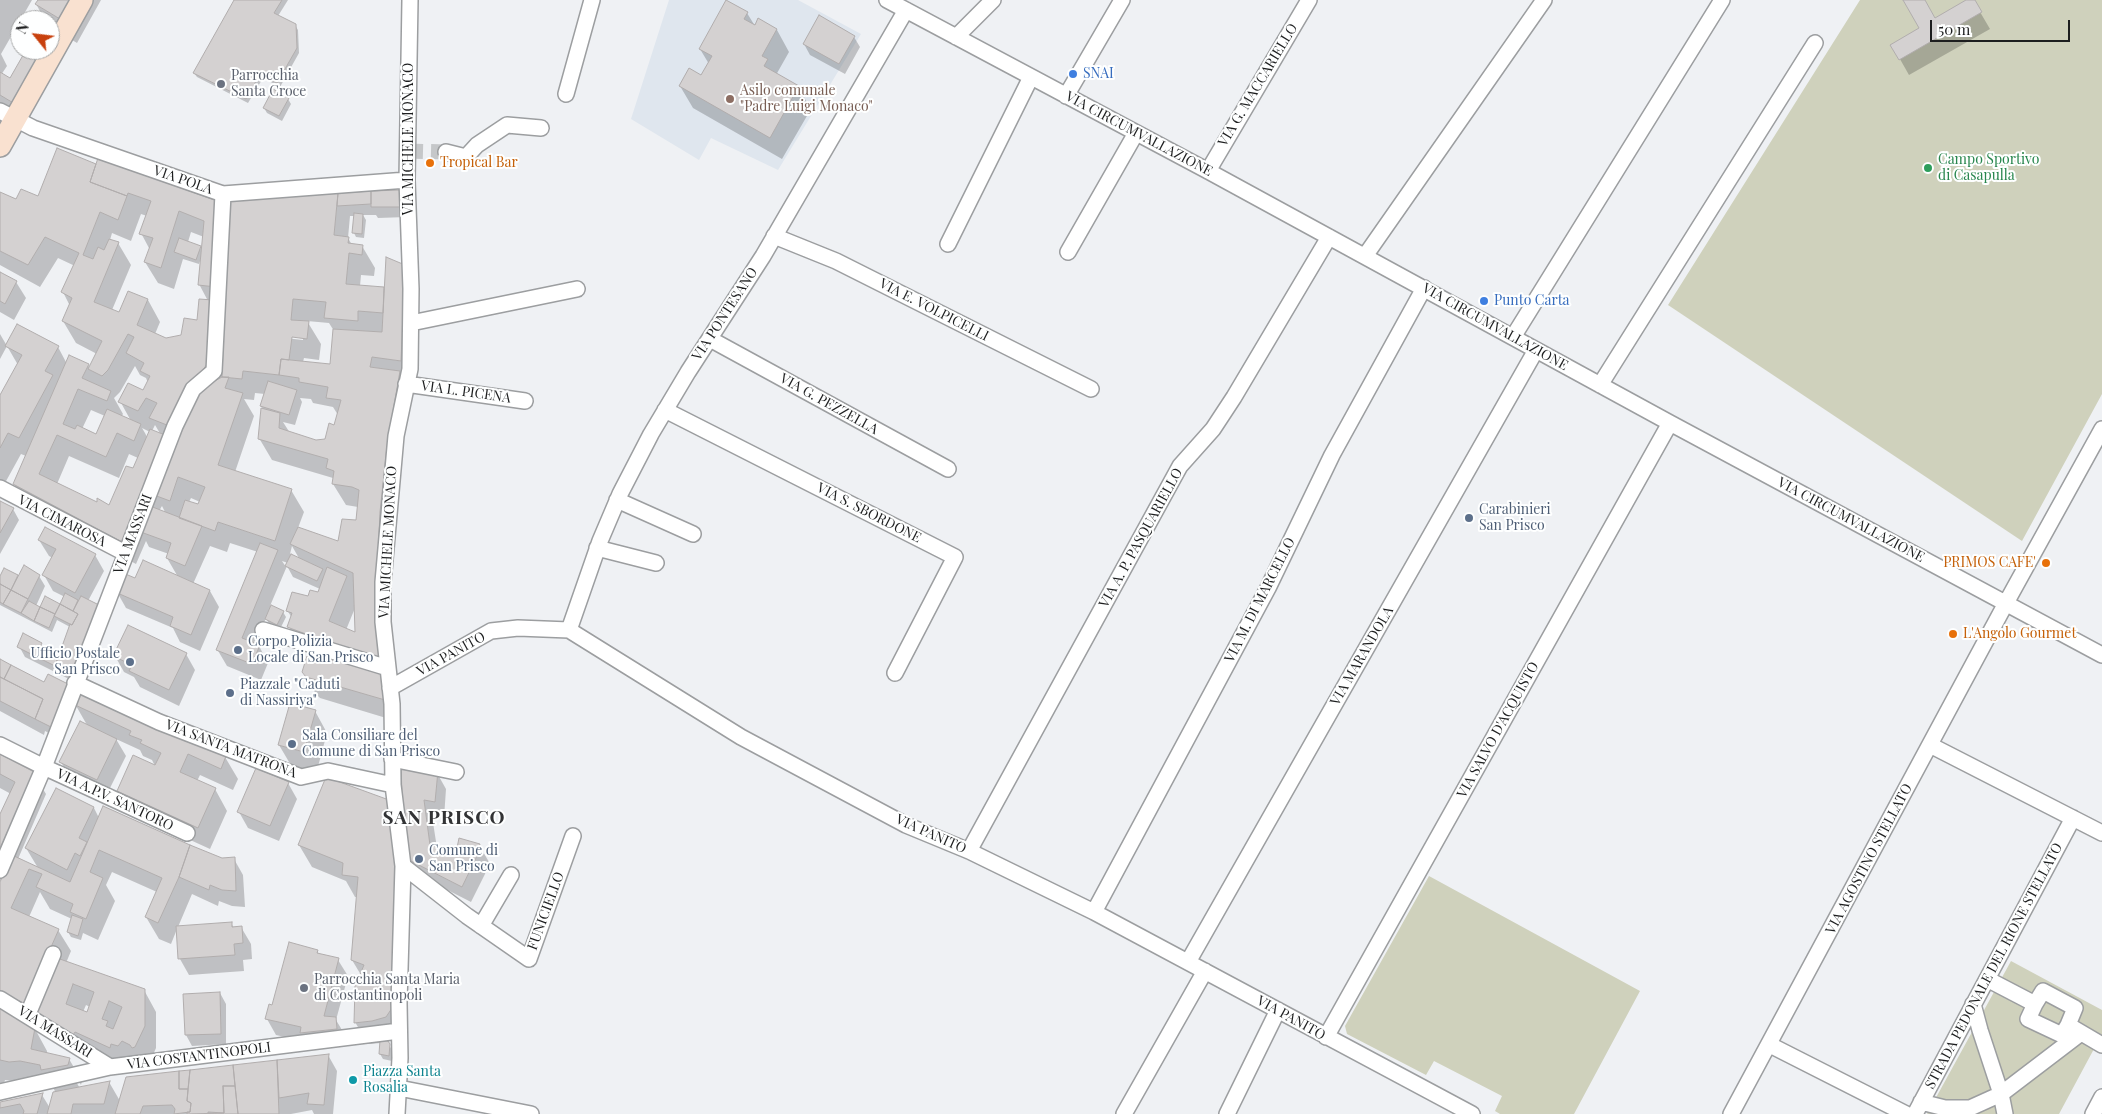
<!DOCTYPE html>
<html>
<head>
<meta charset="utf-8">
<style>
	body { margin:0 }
	#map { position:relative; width:2102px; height:1114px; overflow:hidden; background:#eff1f4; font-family:"Playfair Display",serif }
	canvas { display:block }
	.north { position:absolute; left:10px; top:10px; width:50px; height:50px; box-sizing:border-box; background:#feffff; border:1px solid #a4a5a5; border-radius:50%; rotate:299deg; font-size:14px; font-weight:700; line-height:20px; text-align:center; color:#1d1e1f }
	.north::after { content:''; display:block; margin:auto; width:18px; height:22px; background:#c8410e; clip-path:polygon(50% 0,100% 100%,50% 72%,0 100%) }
	.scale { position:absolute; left:1930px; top:20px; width:140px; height:22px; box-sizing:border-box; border:2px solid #1d1e1f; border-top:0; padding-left:6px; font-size:15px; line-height:18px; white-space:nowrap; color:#1d1e1f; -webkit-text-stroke:4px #feffff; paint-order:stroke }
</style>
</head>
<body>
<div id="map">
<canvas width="2102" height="1114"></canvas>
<div class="north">N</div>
<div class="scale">50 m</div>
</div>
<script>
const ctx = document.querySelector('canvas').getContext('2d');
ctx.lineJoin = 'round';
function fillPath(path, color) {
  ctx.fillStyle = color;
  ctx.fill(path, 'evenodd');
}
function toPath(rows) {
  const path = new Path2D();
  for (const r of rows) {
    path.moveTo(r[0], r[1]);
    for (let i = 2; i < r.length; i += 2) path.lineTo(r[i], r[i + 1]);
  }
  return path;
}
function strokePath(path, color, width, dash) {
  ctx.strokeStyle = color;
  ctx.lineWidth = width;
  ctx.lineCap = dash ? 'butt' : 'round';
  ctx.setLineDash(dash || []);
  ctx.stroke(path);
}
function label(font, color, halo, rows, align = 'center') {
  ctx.font = font + ' "Playfair Display",serif';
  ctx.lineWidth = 4;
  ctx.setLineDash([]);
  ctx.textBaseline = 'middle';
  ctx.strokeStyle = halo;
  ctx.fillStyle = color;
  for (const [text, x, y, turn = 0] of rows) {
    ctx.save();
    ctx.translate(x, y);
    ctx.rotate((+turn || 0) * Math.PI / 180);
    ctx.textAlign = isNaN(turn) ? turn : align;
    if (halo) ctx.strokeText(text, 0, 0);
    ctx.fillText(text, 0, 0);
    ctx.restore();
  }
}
fillPath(toPath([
	[669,0,798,0,861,34,778,170,711,138,699,160,631,119]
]), '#dfe6ee');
fillPath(toPath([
	[1860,0,2102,0,2102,394,2022,541,1668,305],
	[1429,876,1640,991,1574,1114,1500,1114,1495,1111,1502,1096,1434,1061,1426,1075,1347,1034,1345,1026],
	[2011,961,2102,1010,2102,1034,2059,1114,1927,1114]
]), '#cfd1bc');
fillPath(toPath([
	[0,0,32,0,1,54,7,66,1,75,10,79,27,50,50,50,50,20,45,20,36,4,39,0,101,0,77,43,59,32,24,120,0,106],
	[236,0,288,0,278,16,295,25,298,30,299,53,280,87,263,78,248,103,197,77,194,73],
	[1905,0,1923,0,1934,20,1968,0,1973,0,1990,29,1909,75,1892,45,1921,28],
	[747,13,755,26,759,20,777,30,789,52,776,75,798,87,811,109,782,159,693,108,680,86,702,77,709,64,700,49],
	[854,37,860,47,845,74,810,55,804,44],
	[288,99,291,104,282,121,267,113,264,108],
	[58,149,97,166,219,203,401,192,407,217,378,218,376,215,363,215,366,220,364,238,356,237,354,233,355,216,350,216,348,238,352,245,362,246,375,268,374,276,361,275,360,286,386,289,404,266,412,394,399,468,389,602,396,721,320,698,316,694,303,672,332,660,301,648,289,627,292,618,287,610,319,593,320,589,293,577,287,566,270,606,283,612,286,617,280,629,269,624,266,618,255,644,259,646,268,663,261,680,227,666,217,649,258,552,230,543,227,552,210,546,193,584,210,591,219,607,200,651,180,642,173,628,126,608,117,592,135,580,178,577,167,558,169,554,149,547,146,541,136,564,27,505,14,484,26,456,21,454,5,483,0,480,0,398,18,365,7,346,0,359,0,334,7,346,58,347,67,364,88,365,90,369,97,354,76,343,63,321,70,306,63,292,75,266,58,258,40,287,0,265,0,193,16,200,39,197],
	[141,214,147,216,141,233,150,250,145,262,158,283,174,289,183,259,199,264,201,258,199,284,208,301,198,321,182,336,166,339,155,334,160,322,148,300,128,292,119,314,112,310,131,265,118,243,110,240,112,233,131,241],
	[191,232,204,237,202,251,200,247,188,242],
	[307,321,329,323,334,331,332,366,303,362,304,358,319,360,321,344],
	[286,335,303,337,303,340,285,338],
	[135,366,140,375,146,378,148,383,143,392,120,401,131,421,121,417,123,414,114,398,120,392],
	[255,393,265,394,261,406,264,410,259,438,272,460,333,478,333,484,346,505,358,507,357,521,339,543,298,528,304,512,291,490,235,472,254,416,244,399,254,400],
	[300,398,311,399,313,403,333,407,338,415,334,426,326,441,316,441,290,433,283,422,295,425,302,402],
	[91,410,105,416,97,435,82,429],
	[155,425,161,435,152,431],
	[142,428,150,432,147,437,145,433],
	[129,454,138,458,133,470,110,507,98,503,57,484,69,456,119,478],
	[191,498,200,502,199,506,189,502],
	[162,506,166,514,159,511],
	[292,546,300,560,290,554],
	[282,561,288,563,286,567],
	[355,608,356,634,346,630],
	[0,274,16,282,26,298,14,320,0,312],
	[0,502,13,509,19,520,0,554],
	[39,540,95,555,104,571,88,601,79,684,25,657,19,646,41,644,46,652,59,659,70,627,57,620,52,632,0,605,0,579,39,576,45,586,36,606,40,608,45,598,60,606,65,597,53,591,44,575,53,558,49,556],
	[186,654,195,670,179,706,140,687,134,677,124,672,115,656],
	[0,661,44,684,68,685,57,737,45,731,44,735,0,711],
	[75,704,225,757,238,779,233,790,200,775,197,781,215,789,227,811,210,849,131,813,118,791,155,766,152,760,143,756,140,750,116,739,126,756,106,796,70,778,61,762,87,725],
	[315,711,327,733,316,774,292,767,279,745],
	[0,755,33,773,46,794,18,859,38,868,26,848,56,789,94,808,99,818,222,859,234,859,243,875,245,907,232,906,219,901,218,906,192,894,178,927,231,923,234,928,241,927,251,944,252,959,243,960,244,971,189,975,180,959,177,929,171,944,159,939,146,917,157,892,112,872,106,885,115,901,98,940,83,933,81,940,71,937,68,932,72,919,50,909,40,892,29,917,58,930,71,951,66,963,144,990,156,1012,156,1048,147,1069,131,1067,35,1029,47,1051,47,1054,69,1059,82,1081,81,1085,77,1078,74,1078,82,1092,109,1082,120,1101,127,1078,232,1066,234,1070,277,1061,278,1065,328,1055,337,1071,333,1114,314,1114,312,1110,291,1114,0,1114,0,1104,42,1095,50,1108,56,1093,52,1086,5,1080,0,1098,0,884,2,881,0,880,0,817,11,794,0,788],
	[86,1005,90,1007,88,1014,83,1012],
	[437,773,446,789,444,818,432,816,437,848,457,855,479,845,489,862,485,874,471,902,420,876,410,859,403,796],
	[288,783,297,799,279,841,248,828,239,812],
	[388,801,399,1038,387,1042,392,1050,392,1061,383,1059,380,1054,381,1043,368,1044,355,1022,361,975,352,960,357,897,355,897,346,881,312,867,299,845],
	[317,951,319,954,338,960,348,976,336,1020,345,1035,307,1042,276,1035,267,1019,273,1007],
	[220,993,226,1004,226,1044,192,1046,186,1035]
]), '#0003');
const building = toPath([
	[38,0,77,0,65,22,35,4,38,0],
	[234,0,282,0,274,13,296,24,297,48,277,83,260,74,246,99,193,73,234,0],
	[726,0,748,12,744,19,755,25,758,18,777,29,762,56,768,59,764,66,799,86,770,138,679,86,689,68,701,75,712,56,699,49,726,0],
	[1903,0,1925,0,1935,18,1966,0,1975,0,1982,12,1899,60,1890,45,1919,28,1903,0],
	[819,15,855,36,839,64,803,44,819,15],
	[26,50,46,50,15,104,0,95,0,72,10,78,26,50],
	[273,89,289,98,279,116,263,108,273,89],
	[57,148,96,164,90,182,127,196,118,220,100,212,83,255,93,259,98,247,104,250,109,239,119,242,94,302,119,312,128,291,148,299,137,325,166,338,181,335,184,318,197,320,199,299,213,300,207,364,190,389,172,427,149,418,157,403,146,398,138,411,118,402,128,383,143,390,150,376,140,371,144,363,126,353,134,337,128,334,108,370,102,376,88,369,102,341,62,321,72,298,61,292,79,253,45,237,28,265,0,251,0,192,16,199,21,189,38,196,57,148],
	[98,158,220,202,216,287,198,285,204,221,179,211,161,268,144,262,153,238,139,234,151,201,128,193,127,196,90,182,98,158],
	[401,190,402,207,371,207,371,191,401,190],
	[371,191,371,204,337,206,338,193,371,191],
	[338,193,334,235,349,237,348,243,363,245,362,255,349,253,346,284,384,287,383,313,358,311,358,321,324,318,326,302,293,299,291,320,309,321,307,339,292,337,289,360,281,359,279,375,243,371,242,379,222,377,228,201,338,193],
	[354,213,363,214,362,234,352,233,354,213],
	[179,238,201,246,196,260,174,252,179,238],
	[386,257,405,265,401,361,372,357,370,367,400,371,387,446,380,512,377,580,385,700,306,677,302,672,307,656,360,664,360,654,287,627,292,613,286,611,292,592,308,596,310,590,318,592,327,567,347,576,329,621,355,632,353,573,290,544,298,527,338,541,342,519,356,520,359,490,352,487,332,484,334,471,326,468,328,459,258,439,261,408,280,413,279,428,316,440,325,439,329,423,334,425,341,400,326,398,328,387,299,382,299,378,279,375,281,359,330,364,333,329,382,332,386,257],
	[0,272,17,281,5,304,0,301,0,272],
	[17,324,59,346,45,371,53,375,19,438,8,433,0,448,0,395,22,355,5,346,17,324],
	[69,355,89,364,82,378,111,391,107,401,78,389,63,424,75,429,77,425,96,434,107,409,141,424,134,441,117,433,106,457,57,435,39,474,97,502,97,498,109,505,126,466,133,468,150,429,170,437,124,543,13,484,69,355],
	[222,377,229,377,225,388,243,393,218,465,292,489,275,541,218,522,215,531,179,518,185,500,198,504,205,487,178,477,170,501,154,495,195,392,222,377],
	[268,381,297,390,289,415,260,406,268,381],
	[0,501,14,508,0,533,0,501],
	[150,506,202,526,185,566,166,558,171,543,138,531,150,506],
	[45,527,96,554,75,593,42,575,56,549,38,540,45,527],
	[260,543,278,550,242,638,260,645,252,664,216,650,260,543],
	[291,554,323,569,317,581,285,566,291,554],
	[143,560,210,590,191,635,170,626,173,617,115,592,123,573,135,578,143,560],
	[24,565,40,575,28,599,11,590,24,565],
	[4,568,18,575,11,590,0,584,0,576,4,568],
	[0,584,11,590,3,604,0,602,0,584],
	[11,590,28,599,21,613,3,604,11,590],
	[65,593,78,600,73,611,60,604,65,593],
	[45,596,60,604,55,614,40,607,45,596],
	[81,596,101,606,73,674,55,666,70,624,72,625,78,614,73,611,81,596],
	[29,601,40,607,34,621,21,613,29,601],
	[60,604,78,614,72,625,54,616,60,604],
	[271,605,284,611,277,625,265,619,271,605],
	[40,607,55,614,49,628,34,621,40,607],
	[128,625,187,653,169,690,129,671,132,665,113,656,128,625],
	[23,633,42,643,40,647,58,657,55,666,17,647,23,633],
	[0,659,11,665,4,679,0,677,0,659],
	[11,665,44,682,48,674,68,684,51,727,35,719,43,699,4,679,11,665],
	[0,677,43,699,35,719,0,701,0,677],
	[80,690,226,756,221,769,188,754,180,772,216,788,198,828,117,791,133,755,155,765,161,753,140,743,142,740,129,735,131,731,73,704,80,690],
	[290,703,316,710,304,752,278,745,290,703],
	[80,721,117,739,97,780,59,762,80,721],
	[0,754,34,772,0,849,0,814,15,782,0,774,0,754],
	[401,764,438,771,435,802,424,800,430,845,456,853,459,838,480,844,476,858,462,887,409,860,402,796,401,764],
	[256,768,289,782,270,826,237,812,256,768],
	[326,777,389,800,396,863,393,993,392,1008,386,1017,372,1021,354,1023,355,986,364,965,351,960,358,877,342,875,343,863,298,845,326,777],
	[56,788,94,807,79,838,87,842,80,856,75,853,67,870,25,848,56,788],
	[103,806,190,845,179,877,158,923,145,917,162,878,99,850,90,872,103,878,86,919,70,912,73,904,36,887,42,874,29,869,11,908,59,929,26,1004,0,992,0,882,12,855,70,882,103,806],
	[190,845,222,858,235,857,236,891,222,890,210,885,209,890,179,877,190,845],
	[72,915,83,919,78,936,67,932,72,915],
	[232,922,232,927,242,926,243,943,234,944,235,955,178,959,176,926,232,922],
	[289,942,318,950,317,953,339,958,324,1016,336,1017,337,1029,300,1033,301,1027,265,1019,269,1004,272,1005,289,942],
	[57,958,145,989,145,1026,135,1047,132,1048,130,1045,122,1041,118,1046,111,1044,110,1048,75,1032,73,1035,35,1011,57,958],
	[73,984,94,992,87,1012,66,1004,73,984],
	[109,1001,122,1007,113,1029,106,1026,108,1021,102,1019,109,1001],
	[220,992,221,1034,185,1035,183,994,220,992],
	[0,1007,35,1028,31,1049,70,1058,68,1065,41,1070,40,1065,20,1061,9,1062,0,1060,0,1007],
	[380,1040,388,1041,390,1044,389,1056,379,1054,380,1040],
	[329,1054,324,1105,307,1104,309,1093,279,1098,277,1060,329,1054],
	[277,1060,279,1114,238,1114,233,1065,277,1060],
	[233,1065,235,1086,223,1086,224,1113,187,1114,187,1112,190,1112,191,1103,187,1101,190,1070,233,1065],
	[190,1070,188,1089,179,1089,179,1071,190,1070],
	[179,1071,179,1089,188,1089,187,1101,191,1103,190,1112,174,1114,175,1109,172,1105,143,1106,140,1114,115,1114,126,1077,179,1071],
	[110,1081,104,1104,73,1104,71,1114,47,1114,53,1092,110,1081],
	[223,1086,235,1086,238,1114,208,1114,208,1112,224,1113,223,1086],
	[43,1093,37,1114,23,1114,24,1111,20,1104,0,1108,0,1102,43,1093]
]);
fillPath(building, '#d4d1d1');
strokePath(building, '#b1adad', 1);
strokePath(toPath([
	[408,151,446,152]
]), '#c5c7c9', 15, [15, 8]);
const street = toPath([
	[887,0,1208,171,1670,423,2102,655],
	[956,37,993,0],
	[566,94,592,0],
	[1066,96,1122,0],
	[0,111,33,128,223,194,407,180],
	[446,152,466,157,477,145,507,125,541,128],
	[1208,171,1309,0],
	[774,236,836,261,1091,389],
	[948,244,1031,77],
	[1068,252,1136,133],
	[1365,256,1544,0],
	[411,323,577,289],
	[1513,337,1722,0],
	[710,339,948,469],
	[406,384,525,401],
	[1600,385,1815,43],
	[665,410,955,557,895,673],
	[0,488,125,553],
	[617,500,693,534],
	[597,548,656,563],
	[263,630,388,668],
	[569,630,600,541,620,494,651,434,688,372,763,256,906,10],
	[75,683,159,722,301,777,328,771,393,785],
	[390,688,491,631,518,628,569,630,741,737,906,825,969,851,1094,912,1472,1114],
	[0,745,44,767,187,833],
	[1930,745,2102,833],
	[392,759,456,772],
	[969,851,1180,466,1213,429,1234,397,1329,237],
	[403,866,467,916,529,959,573,836],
	[0,870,44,767,175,426,193,389,214,371,223,194],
	[1094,912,1268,588,1332,455,1424,288],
	[481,926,511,875],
	[1188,962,1536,350],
	[1987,979,2035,1004,2028,1019,2062,1035,2068,1025,2102,1045],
	[0,999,110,1067],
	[1973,1004,1980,1030,2001,1094,2005,1114],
	[2035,1004,2043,991,2075,1008,2068,1025],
	[28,1014,53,954],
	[1326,1037,1670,423],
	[1770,1045,1906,1114],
	[399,1088,531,1114],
	[0,1092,110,1067,399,1031],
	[1921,1102,1945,1108,1970,1108,2001,1094,2081,1033],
	[397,1114,400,1058,399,1003,403,866,393,785,392,704,383,622,383,582,396,436,410,369,411,289,407,180,410,0],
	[1124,1114,1205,971],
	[1227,1114,1278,1010],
	[1731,1114,2006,603,2102,429],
	[1915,1114,2073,818],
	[2093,1114,2102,1097]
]);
const secondary = toPath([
	[0,146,82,0]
]);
strokePath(street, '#9c9ea0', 18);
strokePath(secondary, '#9c9ea0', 24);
strokePath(street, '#fff', 15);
strokePath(secondary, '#f9e1d0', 21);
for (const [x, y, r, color] of [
	[1073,74,5,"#3f7fe0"],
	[221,84,5,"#6b7280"],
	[730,99,5,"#8d6e63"],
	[430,163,5,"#e8710a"],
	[1928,168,5,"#2e9e5b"],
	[1484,301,5,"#3f7fe0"],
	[1469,518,5,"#5c6f8a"],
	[2046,563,5,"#e8710a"],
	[1953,634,5,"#e8710a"],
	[238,650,5,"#5c6f8a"],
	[130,662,5,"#5c6f8a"],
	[230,693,5,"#5c6f8a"],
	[292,744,5,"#5c6f8a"],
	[419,859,5,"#5c6f8a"],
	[304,988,5,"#6b7280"],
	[353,1080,5,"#0f9aa8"]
]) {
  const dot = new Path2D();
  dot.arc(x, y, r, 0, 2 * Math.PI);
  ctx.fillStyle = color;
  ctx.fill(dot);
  strokePath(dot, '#feffff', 2);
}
label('14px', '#366cbe', '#feffff', [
	["SNAI",1083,74],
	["Punto Carta",1494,301]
], 'left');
label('14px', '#5b616d', '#feffff', [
	["Parrocchia",231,76],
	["Santa Croce",231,92],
	["Parrocchia Santa Maria",314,980],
	["di Costantinopoli",314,996]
], 'left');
label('14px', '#1d1e1f', '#feffff', [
	["VIA G. MACCARIELLO",1258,85,-59],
	["VIA CIRCUMVALLAZIONE",1139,134,28],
	["VIA MICHELE MONACO",409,139,-90],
	["VIA POLA",183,180,19],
	["VIA E. VOLPICELLI",934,310,27],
	["VIA PONTESANO",725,314,-57],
	["VIA CIRCUMVALLAZIONE",1495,327,29],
	["VIA L. PICENA",466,392,8],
	["VIA G. PEZZELLA",829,404,29],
	["VIA S. SBORDONE",869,513,27],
	["VIA CIRCUMVALLAZIONE",1851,520,28],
	["VIA CIMAROSA",62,521,27],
	["VIA MASSARI",133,534,-69],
	["VIA A. P. PASQUARIELLO",1141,538,-61],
	["VIA MICHELE MONACO",388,542,-87],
	["VIA M. DI MARCELLO",1260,600,-63],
	["VIA PANITO",451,654,-29],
	["VIA MARANDOLA",1362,656,-60],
	["VIA SALVO D'ACQUISTO",1498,730,-61],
	["VIA SANTA MATRONA",231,749,21],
	["VIA A.P.V. SANTORO",115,800,25],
	["VIA PANITO",931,834,24],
	["VIA AGOSTINO STELLATO",1869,859,-62],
	["FUNICIELLO",546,911,-70],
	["STRADA PEDONALE DEL RIONE STELLATO",1994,966,-62],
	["VIA PANITO",1291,1018,29],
	["VIA MASSARI",55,1032,32],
	["VIA COSTANTINOPOLI",199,1056,-7]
]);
label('14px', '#785e54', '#feffff', [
	["Asilo comunale",740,91],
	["\"Padre Luigi Monaco\"",740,107]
], 'left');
label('14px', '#27864d', '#feffff', [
	["Campo Sportivo",1938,160],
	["di Casapulla",1938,176]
], 'left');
label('14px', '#c56008', '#feffff', [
	["Tropical Bar",440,163],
	["PRIMOS CAFE'",2036,563,"right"],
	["L'Angolo Gourmet",1963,634]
], 'left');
label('14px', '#4e5e75', '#feffff', [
	["Carabinieri",1479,510],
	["San Prisco",1479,526],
	["Corpo Polizia",248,642],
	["Locale di San Prisco",248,658],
	["Ufficio Postale",120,654,"right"],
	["San Prisco",120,670,"right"],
	["Piazzale \"Caduti",240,685],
	["di Nassiriya\"",240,701],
	["Sala Consiliare del",302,736],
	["Comune di San Prisco",302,752],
	["Comune di",429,851],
	["San Prisco",429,867]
], 'left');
label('14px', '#0d838f', '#feffff', [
	["Piazza Santa",363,1072],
	["Rosalia",363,1088]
], 'left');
ctx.letterSpacing = '1px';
label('bold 19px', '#323335', '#feffff', [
	["SAN PRISCO",444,818]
]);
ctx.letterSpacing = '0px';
</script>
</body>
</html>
